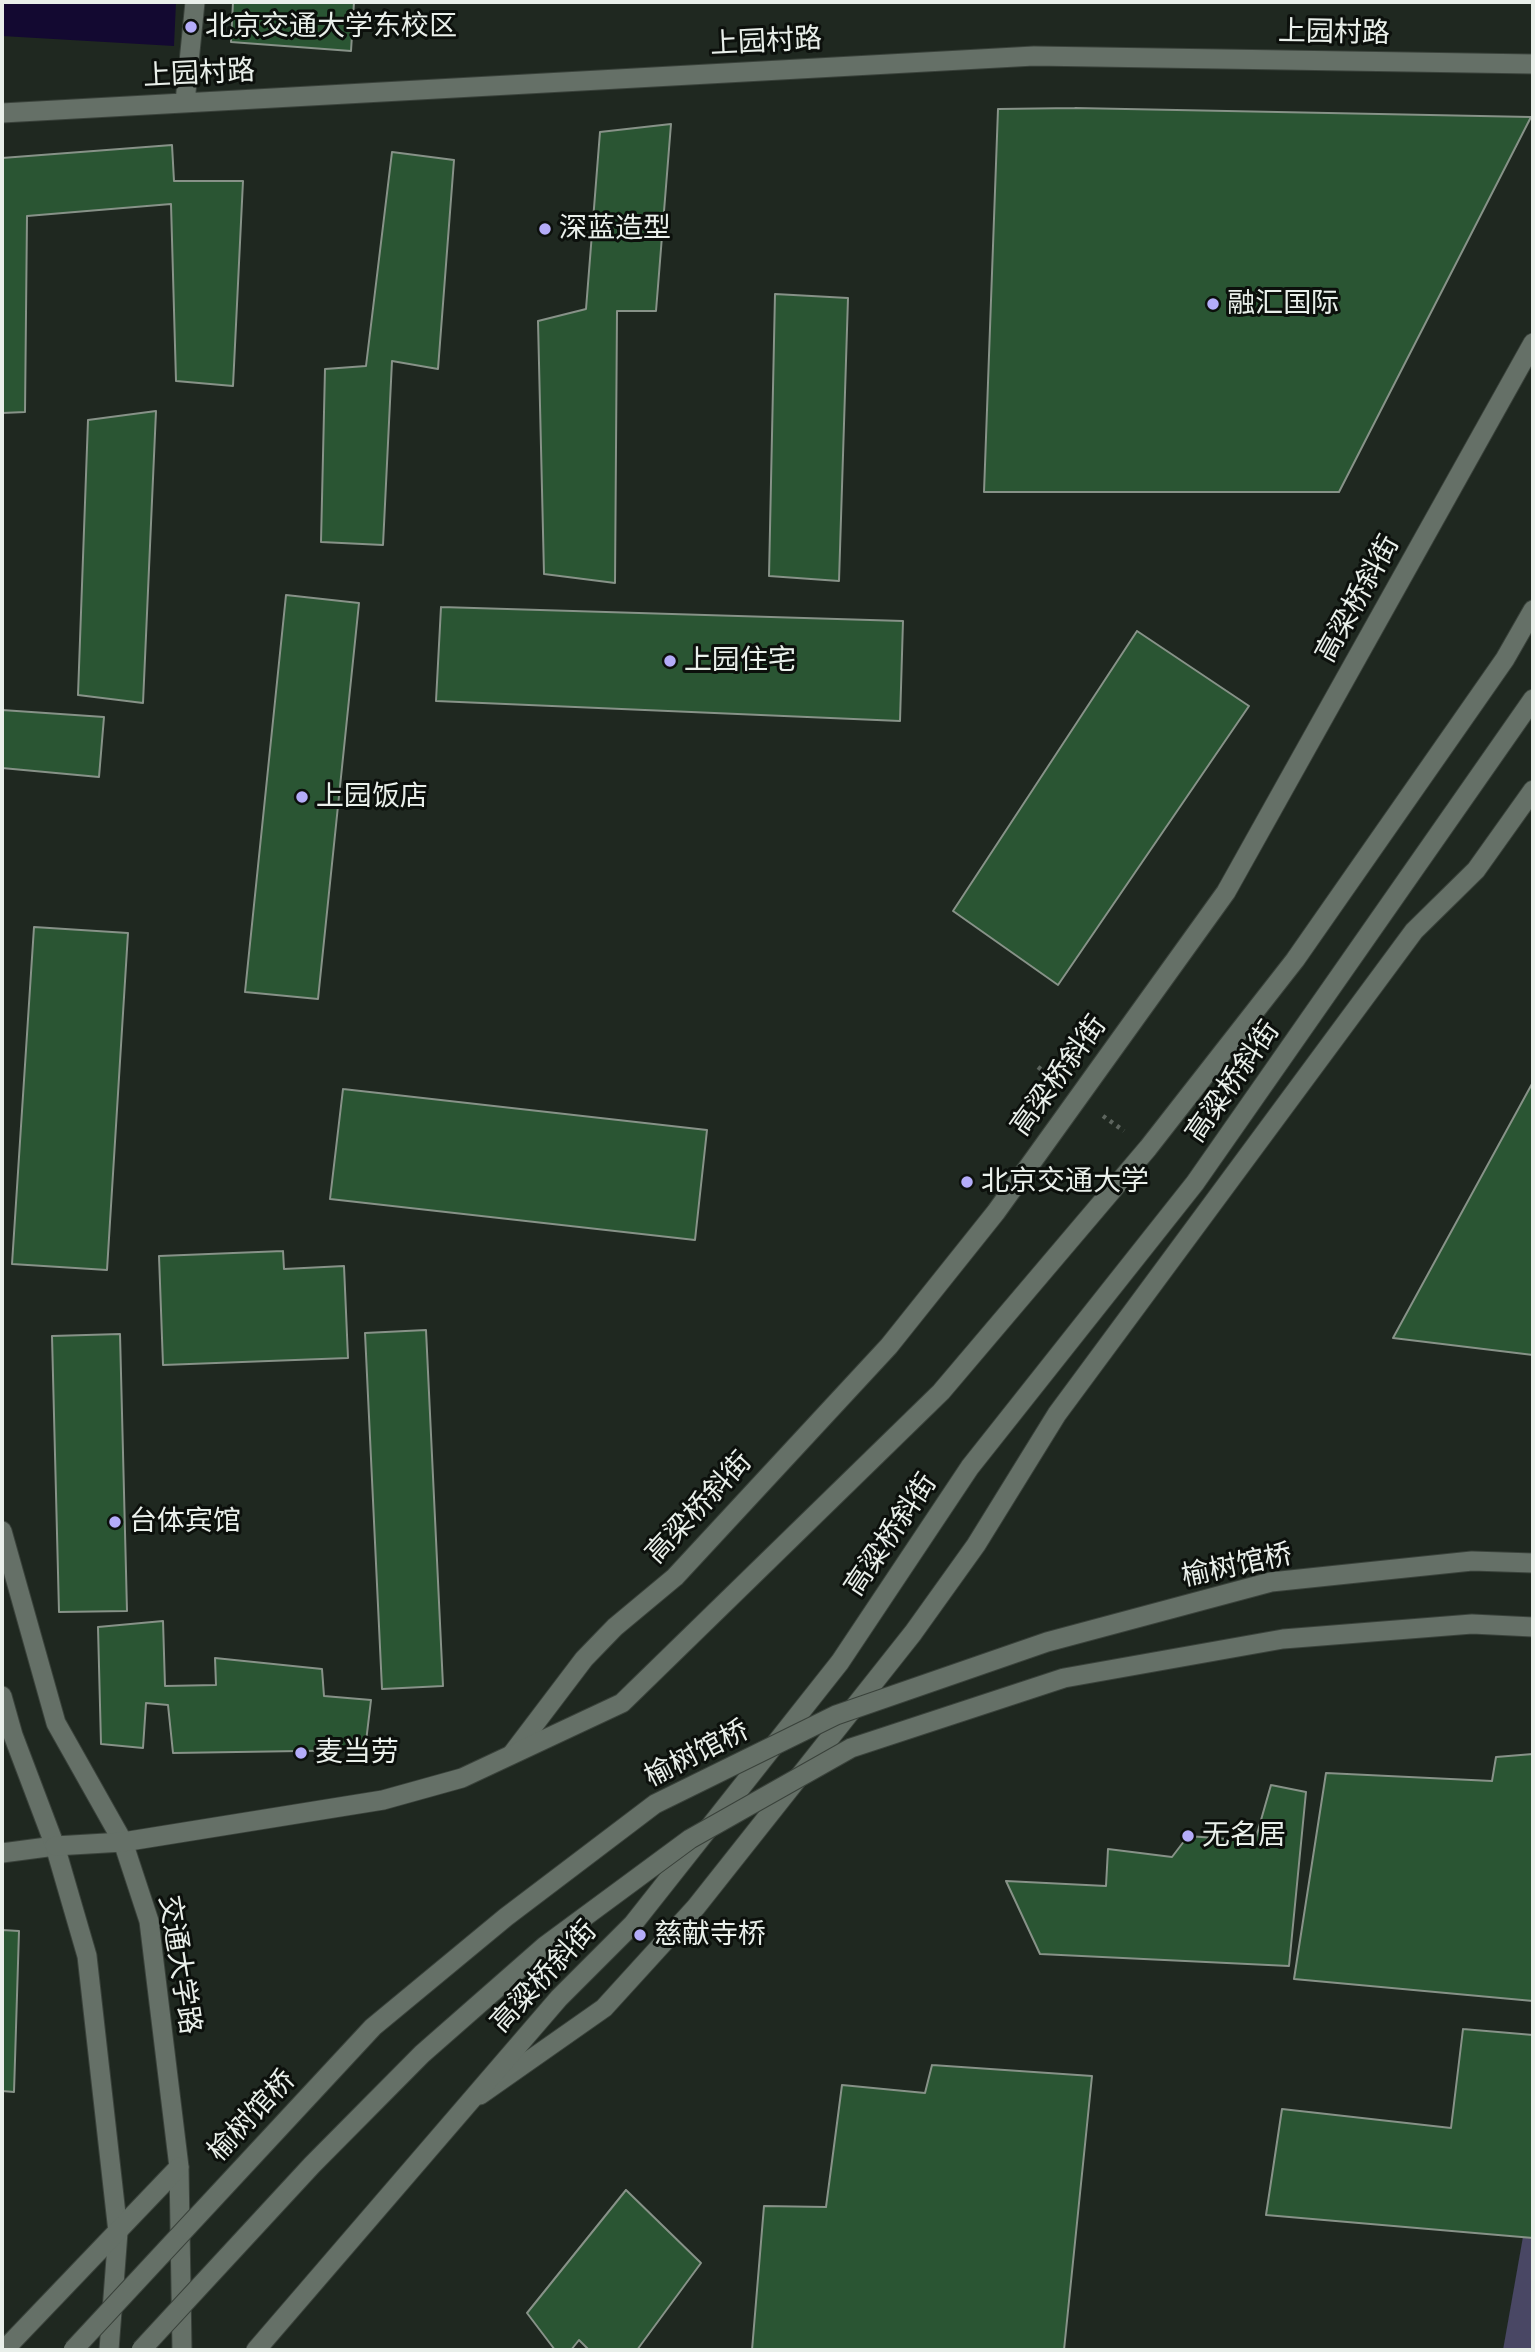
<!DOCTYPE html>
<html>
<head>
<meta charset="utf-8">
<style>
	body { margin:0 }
	#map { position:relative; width:1535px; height:2352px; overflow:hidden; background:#1f2820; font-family:"Zilla Slab",serif }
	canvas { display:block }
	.frame { position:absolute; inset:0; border:4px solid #e9efea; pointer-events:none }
</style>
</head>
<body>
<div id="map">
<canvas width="1535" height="2352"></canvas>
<div class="frame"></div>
</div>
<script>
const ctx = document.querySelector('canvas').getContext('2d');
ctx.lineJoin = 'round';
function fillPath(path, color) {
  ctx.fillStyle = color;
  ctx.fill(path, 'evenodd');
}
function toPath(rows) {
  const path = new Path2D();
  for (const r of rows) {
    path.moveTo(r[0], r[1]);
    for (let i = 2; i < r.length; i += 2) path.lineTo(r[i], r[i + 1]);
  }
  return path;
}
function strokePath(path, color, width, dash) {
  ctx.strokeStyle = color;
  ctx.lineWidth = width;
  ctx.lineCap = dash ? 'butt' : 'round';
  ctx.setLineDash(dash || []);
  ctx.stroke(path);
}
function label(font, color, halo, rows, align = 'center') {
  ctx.font = font + ' "Zilla Slab","Noto Sans SC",serif';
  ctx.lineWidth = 6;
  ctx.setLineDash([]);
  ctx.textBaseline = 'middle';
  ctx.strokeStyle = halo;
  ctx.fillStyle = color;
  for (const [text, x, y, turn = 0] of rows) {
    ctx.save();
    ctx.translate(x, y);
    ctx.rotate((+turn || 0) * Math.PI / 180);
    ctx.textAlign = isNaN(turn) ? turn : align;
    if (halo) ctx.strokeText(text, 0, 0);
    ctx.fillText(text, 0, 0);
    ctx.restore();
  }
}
fillPath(toPath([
	[1533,2180,1533,2350,1503,2350]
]), '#494764');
fillPath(toPath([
	[2,2,176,2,174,46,2,36]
]), '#130931');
const building = toPath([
	[233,2,354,2,351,51,231,42,233,2],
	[1075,108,1531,117,1339,492,984,492,998,109,1075,108],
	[671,124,656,311,617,311,615,583,544,574,538,321,586,309,600,132,671,124],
	[172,145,174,181,243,181,233,386,176,381,171,204,27,216,25,412,2,413,2,158,172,145],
	[392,152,454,160,438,369,392,361,383,545,321,542,325,369,366,366,392,152],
	[775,294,848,298,839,581,769,576,775,294],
	[156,411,143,703,78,695,88,420,156,411],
	[286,595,359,603,318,999,245,992,286,595],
	[441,607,903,621,900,721,436,701,441,607],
	[1137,631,1249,706,1058,985,953,911,1137,631],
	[2,710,104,717,99,777,2,768,2,710],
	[34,927,128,933,107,1270,12,1264,34,927],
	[1533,1082,1533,1355,1393,1338,1533,1082],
	[343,1089,707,1130,695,1240,330,1199,343,1089],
	[283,1251,284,1269,344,1266,348,1358,163,1365,159,1256,283,1251],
	[426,1330,443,1686,382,1689,365,1333,426,1330],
	[120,1334,127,1611,59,1612,52,1336,120,1334],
	[163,1621,165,1686,216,1685,215,1658,322,1669,324,1696,371,1700,365,1750,173,1753,168,1705,146,1703,143,1748,101,1744,98,1627,163,1621],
	[1533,1754,1533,2001,1294,1979,1326,1773,1492,1781,1496,1757,1533,1754],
	[1271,1785,1306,1792,1289,1966,1040,1954,1006,1881,1106,1886,1108,1849,1172,1857,1188,1836,1255,1841,1271,1785],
	[2,1930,19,1931,14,2092,2,2091,2,1930],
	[1463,2029,1533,2035,1533,2238,1266,2215,1282,2109,1451,2128,1463,2029],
	[932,2065,1092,2076,1064,2350,752,2350,764,2206,826,2207,842,2085,925,2093,932,2065],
	[626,2190,701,2263,637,2350,589,2350,579,2340,571,2350,555,2350,527,2313,626,2190]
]);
fillPath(building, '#2a5533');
strokePath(building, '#879288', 2);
const minor = toPath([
	[185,102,195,2],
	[2,113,1034,56,1533,64],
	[2,1853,55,1846]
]);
const tertiary = toPath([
	[2,1531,56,1723,123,1842,149,1921,179,2167,182,2350],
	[2,1696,13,1735,55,1846,87,1956,118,2232,109,2350],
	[512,1754,584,1659,615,1627,675,1577,889,1346,996,1212,1226,892,1533,343],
	[480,2095,604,2008,696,1907,913,1633,976,1545,1057,1414,1414,931,1476,870,1533,790]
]);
const secondary = toPath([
	[55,1846,123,1842,383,1800,462,1778,622,1703,941,1392,1148,1148,1295,960,1505,659,1533,610],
	[4,2350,179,2167],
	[256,2350,559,1998,633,1924,840,1662,970,1467,1195,1183,1533,699]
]);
strokePath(minor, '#3a423b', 21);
strokePath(tertiary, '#3a423b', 21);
strokePath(secondary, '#3a423b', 21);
strokePath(toPath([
	[1038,1067,1054,1079],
	[1103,1116,1124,1131]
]), '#5d655e', 4.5, [3.5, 5]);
strokePath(minor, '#657067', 19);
strokePath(tertiary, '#657067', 19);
strokePath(secondary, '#657067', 19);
const secondaryBridge = toPath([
	[73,2350,373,2027,506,1917,655,1804,836,1715,1047,1642,1271,1582,1472,1561,1533,1563],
	[141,2350,312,2165,422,2054,545,1946,690,1839,851,1748,1064,1678,1283,1639,1472,1624,1533,1627]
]);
strokePath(secondaryBridge, '#3a423b', 21, []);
strokePath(secondaryBridge, '#657067', 19);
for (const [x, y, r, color] of [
	[191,27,7,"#b4acf9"],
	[545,229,7,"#b4acf9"],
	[1213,304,7,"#b4acf9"],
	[670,661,7,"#b4acf9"],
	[302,797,7,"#b4acf9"],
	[967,1182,7,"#b4acf9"],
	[115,1522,7,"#b4acf9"],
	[301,1753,7,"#b4acf9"],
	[1188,1836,7,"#b4acf9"],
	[640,1935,7,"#b4acf9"]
]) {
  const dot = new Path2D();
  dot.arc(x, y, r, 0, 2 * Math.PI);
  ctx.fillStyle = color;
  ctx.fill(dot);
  strokePath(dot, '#0c100c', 2.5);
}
label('28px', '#e9efea', '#0c100c', [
	["北京交通大学东校区",205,27],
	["深蓝造型",559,229],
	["融汇国际",1227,304],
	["上园住宅",684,661],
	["上园饭店",316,797],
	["北京交通大学",981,1182],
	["台体宾馆",129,1522],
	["麦当劳",315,1753],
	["无名居",1202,1836],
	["慈献寺桥",654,1935]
], 'left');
label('28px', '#e9efea', '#0c100c', [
	["上园村路",1334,33,1],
	["上园村路",766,42,-3],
	["上园村路",199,74,-3],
	["高梁桥斜街",1358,599,-61],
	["高梁桥斜街",1059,1076,-54],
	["高粱桥斜街",1233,1082,-55],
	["高梁桥斜街",699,1508,-47],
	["高粱桥斜街",891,1535,-56],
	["榆树馆桥",1237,1566,-12],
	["榆树馆桥",697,1754,-27],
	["交通大学路",179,1965,81],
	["高粱桥斜街",544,1977,-47],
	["榆树馆桥",252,2116,-47]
]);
</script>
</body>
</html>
